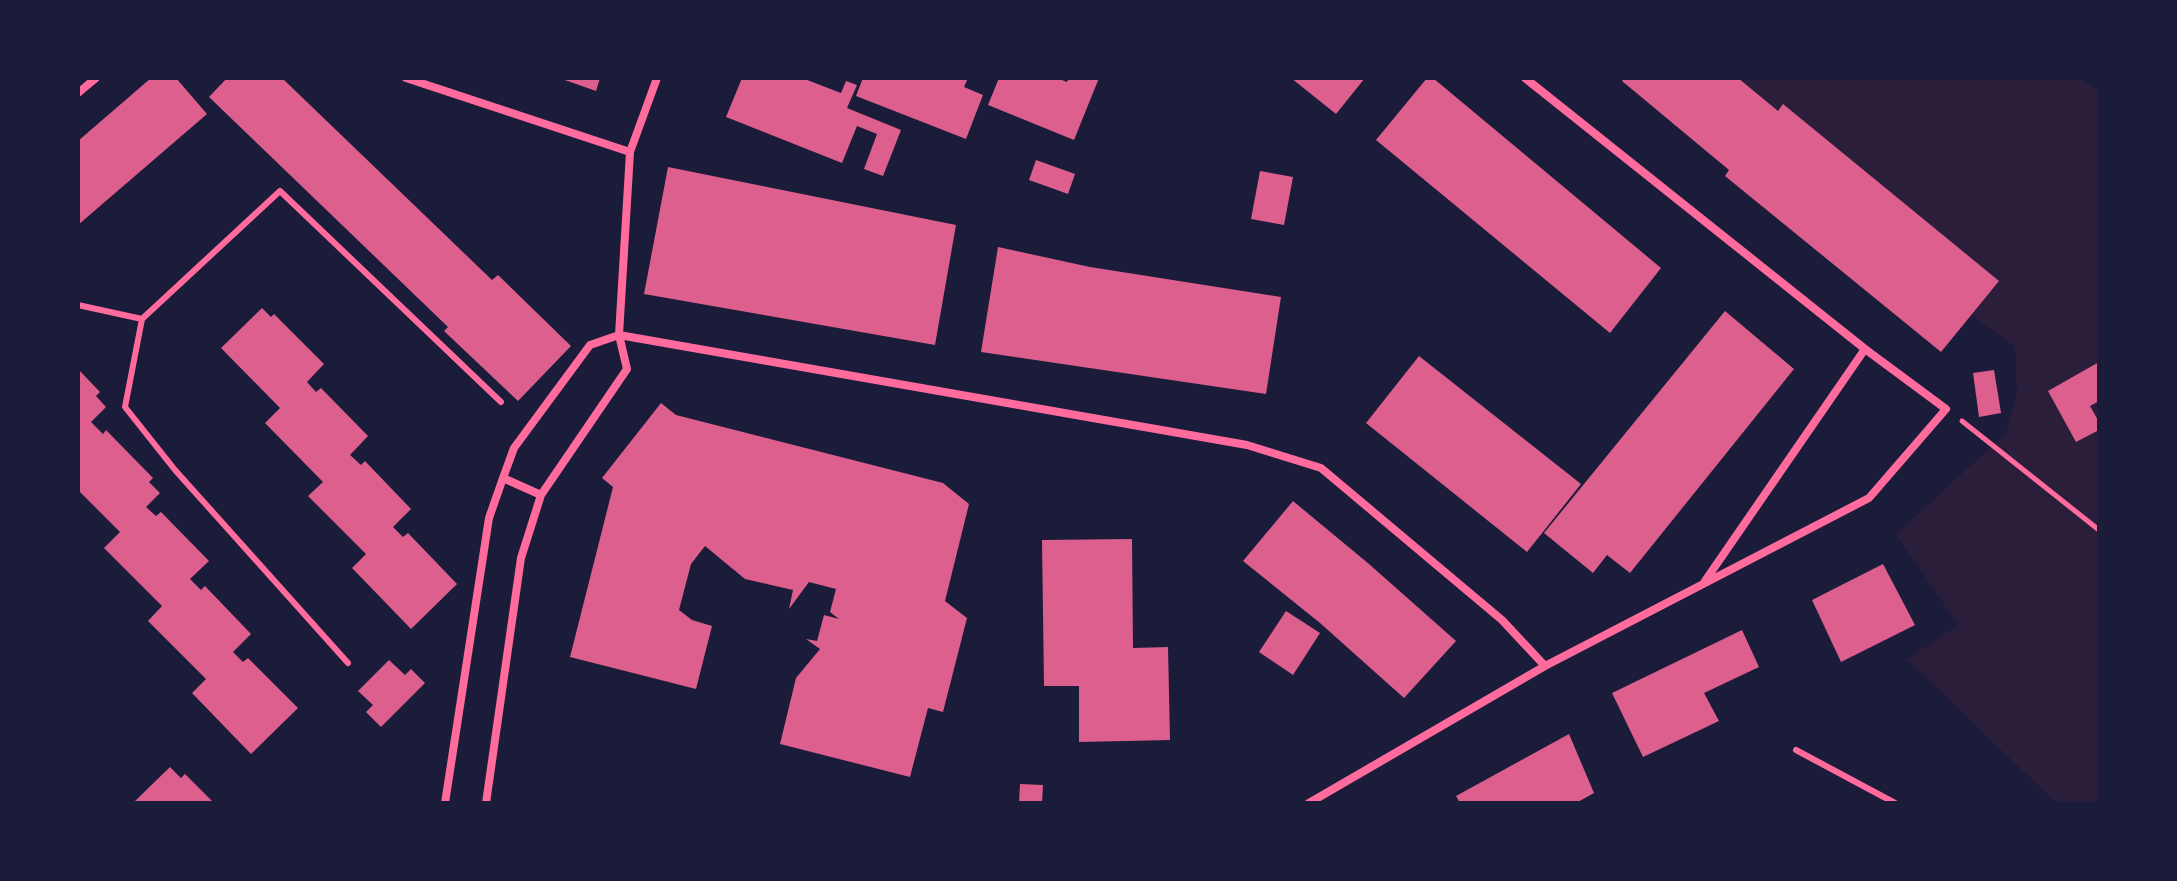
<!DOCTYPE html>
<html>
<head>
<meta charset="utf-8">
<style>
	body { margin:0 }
	#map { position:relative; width:2177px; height:881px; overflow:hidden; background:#1b1b3a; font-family:Ubuntu,sans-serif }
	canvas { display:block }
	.frame { position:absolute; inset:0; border:80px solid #1b1b3a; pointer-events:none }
</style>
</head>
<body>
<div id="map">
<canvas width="2177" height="881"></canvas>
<div class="frame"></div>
</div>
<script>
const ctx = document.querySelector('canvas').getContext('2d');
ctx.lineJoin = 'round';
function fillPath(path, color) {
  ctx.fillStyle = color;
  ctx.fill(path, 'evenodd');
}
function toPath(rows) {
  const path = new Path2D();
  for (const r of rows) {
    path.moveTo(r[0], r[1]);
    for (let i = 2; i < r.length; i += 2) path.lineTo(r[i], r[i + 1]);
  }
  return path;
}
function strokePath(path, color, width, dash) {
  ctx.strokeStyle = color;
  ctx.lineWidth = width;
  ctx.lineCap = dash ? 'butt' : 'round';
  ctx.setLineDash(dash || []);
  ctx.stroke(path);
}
fillPath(toPath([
	[1651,78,2080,78,2099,91,2099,803,2056,803,1907,659,1958,625,1896,534,2006,433,2017,391,2015,347]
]), '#2a1e3b');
fillPath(toPath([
	[151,78,176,78,207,114,78,225,78,141],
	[227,78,282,78,492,280,498,275,571,346,518,401,444,331,448,327,209,97],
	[559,78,600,78,596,91],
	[742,78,802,78,841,93,846,81,857,85,847,108,901,130,883,176,864,169,877,134,857,126,842,163,726,117],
	[863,78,968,78,964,87,983,95,966,139,856,96],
	[999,78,1057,78,1067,82,1069,78,1099,78,1074,140,988,105],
	[1291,78,1365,78,1336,114],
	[1427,78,1433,78,1661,268,1610,333,1376,140],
	[1624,78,1738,78,1778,111,1783,104,1999,281,1941,352,1725,176,1729,170,1622,81],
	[1036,160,1075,174,1068,194,1029,180],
	[668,167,956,225,935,345,644,294],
	[1260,171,1293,177,1284,225,1251,219],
	[998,247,1090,267,1281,297,1266,394,981,352],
	[262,308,271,317,274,314,324,364,307,382,316,392,321,388,368,436,350,455,361,465,365,461,411,509,393,527,403,537,408,533,457,584,411,629,352,568,366,554,308,496,323,482,265,423,280,408,221,348],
	[1725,311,1794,369,1630,573,1607,555,1593,573,1544,533],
	[1419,356,1581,484,1527,552,1366,423],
	[2099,362,2099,401,2090,406,2099,422,2099,430,2076,442,2048,391],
	[78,369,100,392,96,396,106,407,91,422,103,434,106,430,153,478,149,482,160,493,146,507,156,516,161,512,209,561,190,579,201,590,205,586,251,634,233,652,243,662,248,658,298,708,251,754,192,693,206,679,148,621,162,606,104,548,120,532,78,490],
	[1994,370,2001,413,1979,417,1973,373],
	[661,403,676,415,943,483,969,504,945,601,967,618,943,712,928,708,910,777,780,744,796,678,820,649,806,639,817,641,824,615,839,619,830,612,836,589,809,582,789,609,793,590,745,579,705,546,691,564,679,610,692,620,712,626,696,689,570,657,613,487,602,478],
	[1293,501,1369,564,1456,641,1404,698,1320,623,1243,561],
	[1132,539,1133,648,1168,647,1170,740,1079,742,1079,686,1044,686,1042,540],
	[1883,564,1915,625,1841,662,1812,600],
	[1286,611,1320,633,1293,675,1259,652],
	[1742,630,1759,667,1704,693,1719,721,1643,757,1612,693],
	[389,660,405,675,411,669,425,683,381,727,366,712,373,705,358,691],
	[1569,734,1594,793,1576,803,1460,803,1456,796],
	[170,767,181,778,185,774,214,803,133,803],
	[1020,784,1043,785,1042,803,1019,803]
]), '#dd5f8e');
strokePath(toPath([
	[1962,421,2099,530]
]), '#ff6b9d', 5);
strokePath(toPath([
	[78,305,142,319],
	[348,663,175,470,125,407,142,319,280,191,501,402],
	[1796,750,1895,803]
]), '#ff6b9d', 6);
strokePath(toPath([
	[406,78,630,152],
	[78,93,96,78],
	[503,478,541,495],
	[1705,581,1865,349],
	[445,803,489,518,503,478,514,448,590,345,619,335,1247,445,1321,468,1502,620,1545,666],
	[486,803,521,558,541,495,627,369,619,335,630,152,657,78],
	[1309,803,1545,666,1869,498,1946,409,1865,349,1525,78]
]), '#ff6b9d', 8);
</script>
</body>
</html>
